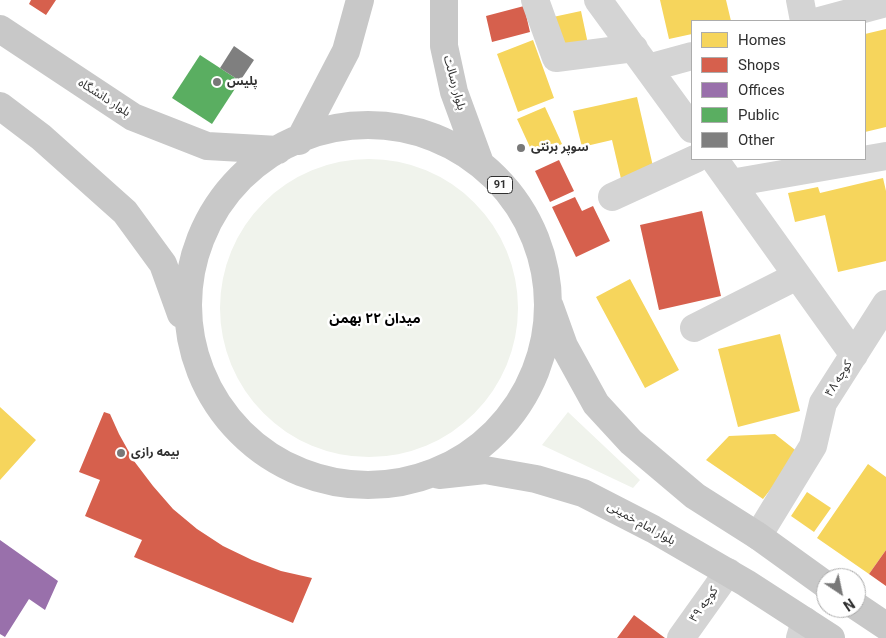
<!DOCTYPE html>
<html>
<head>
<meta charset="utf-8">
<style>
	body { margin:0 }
	#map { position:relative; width:886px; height:638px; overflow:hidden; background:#fff; font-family:Roboto,sans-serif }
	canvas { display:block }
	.legend { position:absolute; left:691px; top:20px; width:175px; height:140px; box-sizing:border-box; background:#fff; border:1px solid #acacac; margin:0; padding:6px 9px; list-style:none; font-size:15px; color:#303030 }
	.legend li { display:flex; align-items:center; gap:10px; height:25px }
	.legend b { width:25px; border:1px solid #acacac }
	.north { position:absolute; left:816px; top:568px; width:50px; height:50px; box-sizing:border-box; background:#fff; border:1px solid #acacac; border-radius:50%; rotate:146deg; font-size:14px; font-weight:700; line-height:20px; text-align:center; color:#303030 }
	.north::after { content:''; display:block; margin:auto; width:18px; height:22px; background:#787878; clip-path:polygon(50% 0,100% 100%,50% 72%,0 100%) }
</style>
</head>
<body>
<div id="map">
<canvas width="886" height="638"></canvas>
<ul class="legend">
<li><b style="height:14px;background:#f6d55c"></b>Homes</li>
<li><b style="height:14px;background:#d6604d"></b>Shops</li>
<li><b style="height:14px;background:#9970ab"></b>Offices</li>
<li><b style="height:14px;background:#5aae61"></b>Public</li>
<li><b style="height:14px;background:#7f7f7f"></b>Other</li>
</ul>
<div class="north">N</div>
</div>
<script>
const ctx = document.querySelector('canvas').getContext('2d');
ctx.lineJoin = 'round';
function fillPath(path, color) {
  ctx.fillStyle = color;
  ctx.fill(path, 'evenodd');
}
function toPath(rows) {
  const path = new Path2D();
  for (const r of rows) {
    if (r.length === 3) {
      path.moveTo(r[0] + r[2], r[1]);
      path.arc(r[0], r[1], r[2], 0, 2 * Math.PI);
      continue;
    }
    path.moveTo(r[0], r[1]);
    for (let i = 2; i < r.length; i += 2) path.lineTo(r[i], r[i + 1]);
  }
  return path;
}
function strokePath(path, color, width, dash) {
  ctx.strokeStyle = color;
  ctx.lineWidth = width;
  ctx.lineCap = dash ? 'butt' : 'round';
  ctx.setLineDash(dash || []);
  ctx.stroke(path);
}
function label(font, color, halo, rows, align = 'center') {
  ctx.font = font + ' Roboto,"Noto Sans Arabic",sans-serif';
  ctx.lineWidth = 5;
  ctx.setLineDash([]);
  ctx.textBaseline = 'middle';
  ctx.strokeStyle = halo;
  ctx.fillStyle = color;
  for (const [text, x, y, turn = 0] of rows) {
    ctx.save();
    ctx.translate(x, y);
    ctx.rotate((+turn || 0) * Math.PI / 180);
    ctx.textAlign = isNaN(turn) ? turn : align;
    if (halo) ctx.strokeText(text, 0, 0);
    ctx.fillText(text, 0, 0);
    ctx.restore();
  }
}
fillPath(toPath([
	[369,308,149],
	[568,412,640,480,633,488,542,445]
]), '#f0f3ec');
fillPath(toPath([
	[660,0,726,0,731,21,692,21,692,34,669,39],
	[581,11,588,44,560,51,553,17],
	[886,29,886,127,865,132,865,34],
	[533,40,554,98,518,112,497,54],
	[637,97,655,175,622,183,612,140,582,147,573,111],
	[545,107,562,144,534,156,517,119],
	[883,178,886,191,886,261,838,272,825,215,795,222,788,193,818,187,820,193],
	[630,279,679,370,645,388,596,297],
	[780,334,800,411,738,427,718,349],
	[0,407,36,440,0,480],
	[775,434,799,453,763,499,706,460,729,436],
	[868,464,886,477,886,550,869,574,817,538],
	[807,492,831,508,814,532,791,516]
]), '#f6d55c');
fillPath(toPath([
	[31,0,56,0,46,15,29,4],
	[524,6,530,32,492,42,486,16],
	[559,160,574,191,550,202,535,171],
	[575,197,582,211,593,206,610,241,576,257,552,207],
	[702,211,721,296,659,310,640,225],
	[104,412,110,414,119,434,134,461,153,486,173,509,197,529,223,546,252,560,281,571,312,578,293,623,134,557,142,540,85,516,100,480,79,472],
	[886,550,886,586,869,574],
	[634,615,665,638,617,638]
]), '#d6604d');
fillPath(toPath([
	[0,540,58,581,45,610,29,599,5,637,0,634]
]), '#9970ab');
fillPath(toPath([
	[200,55,240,81,212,124,172,98]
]), '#5aae61');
fillPath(toPath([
	[234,46,254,60,240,81,220,68]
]), '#7f7f7f');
strokePath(toPath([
	[535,0,556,58,634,48],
	[598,0,692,129],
	[800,0,804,21],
	[819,21,886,3],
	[648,68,692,56],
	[714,159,854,355],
	[731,183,886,156],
	[612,197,695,159],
	[694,328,797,276],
	[758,536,813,446,823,403,886,304],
	[681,638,728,572],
	[800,638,805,621]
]), '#d4d4d4', 28);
strokePath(toPath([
	[444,0,444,46,454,92,480,163],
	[0,29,133,117,207,146,278,150],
	[0,106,41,137,125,212,163,264,181,314],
	[368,305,180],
	[299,141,346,51,360,0],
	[550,307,564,346,596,404,631,442,695,496,758,536,826,585],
	[439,475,485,470,536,479,583,493,653,529,746,583,831,638],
	[856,606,886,626]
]), '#c8c8c8', 28);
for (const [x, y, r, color] of [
	[217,82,5,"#787878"],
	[521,148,5,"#787878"],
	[121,453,5,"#787878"]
]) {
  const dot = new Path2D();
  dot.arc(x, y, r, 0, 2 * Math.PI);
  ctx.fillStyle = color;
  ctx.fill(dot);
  strokePath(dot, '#fff', 2);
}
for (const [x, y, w] of [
	[500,185,25]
]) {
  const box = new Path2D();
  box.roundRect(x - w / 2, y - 8.5, w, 17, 4);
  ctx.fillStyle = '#fff';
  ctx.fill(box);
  strokePath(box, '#303030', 1);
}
label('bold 11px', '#303030', null, [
	["91",500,185]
]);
label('bold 12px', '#303030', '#fff', [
	["پلیس",227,82],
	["سوپر برنتی",531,148],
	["بیمه رازی",131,453]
], 'left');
label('12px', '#303030', '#fff', [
	["بلوار رسالت",454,83,75],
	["بلوار دانشگاه",104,98,33],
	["کوچه ۴۸",839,379,-58],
	["بلوار امام خمینی",641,524,29],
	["کوچه ۴۹",704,605,-55]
]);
label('bold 14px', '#000', '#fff', [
	["میدان ۲۲ بهمن",375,319]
]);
</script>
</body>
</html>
